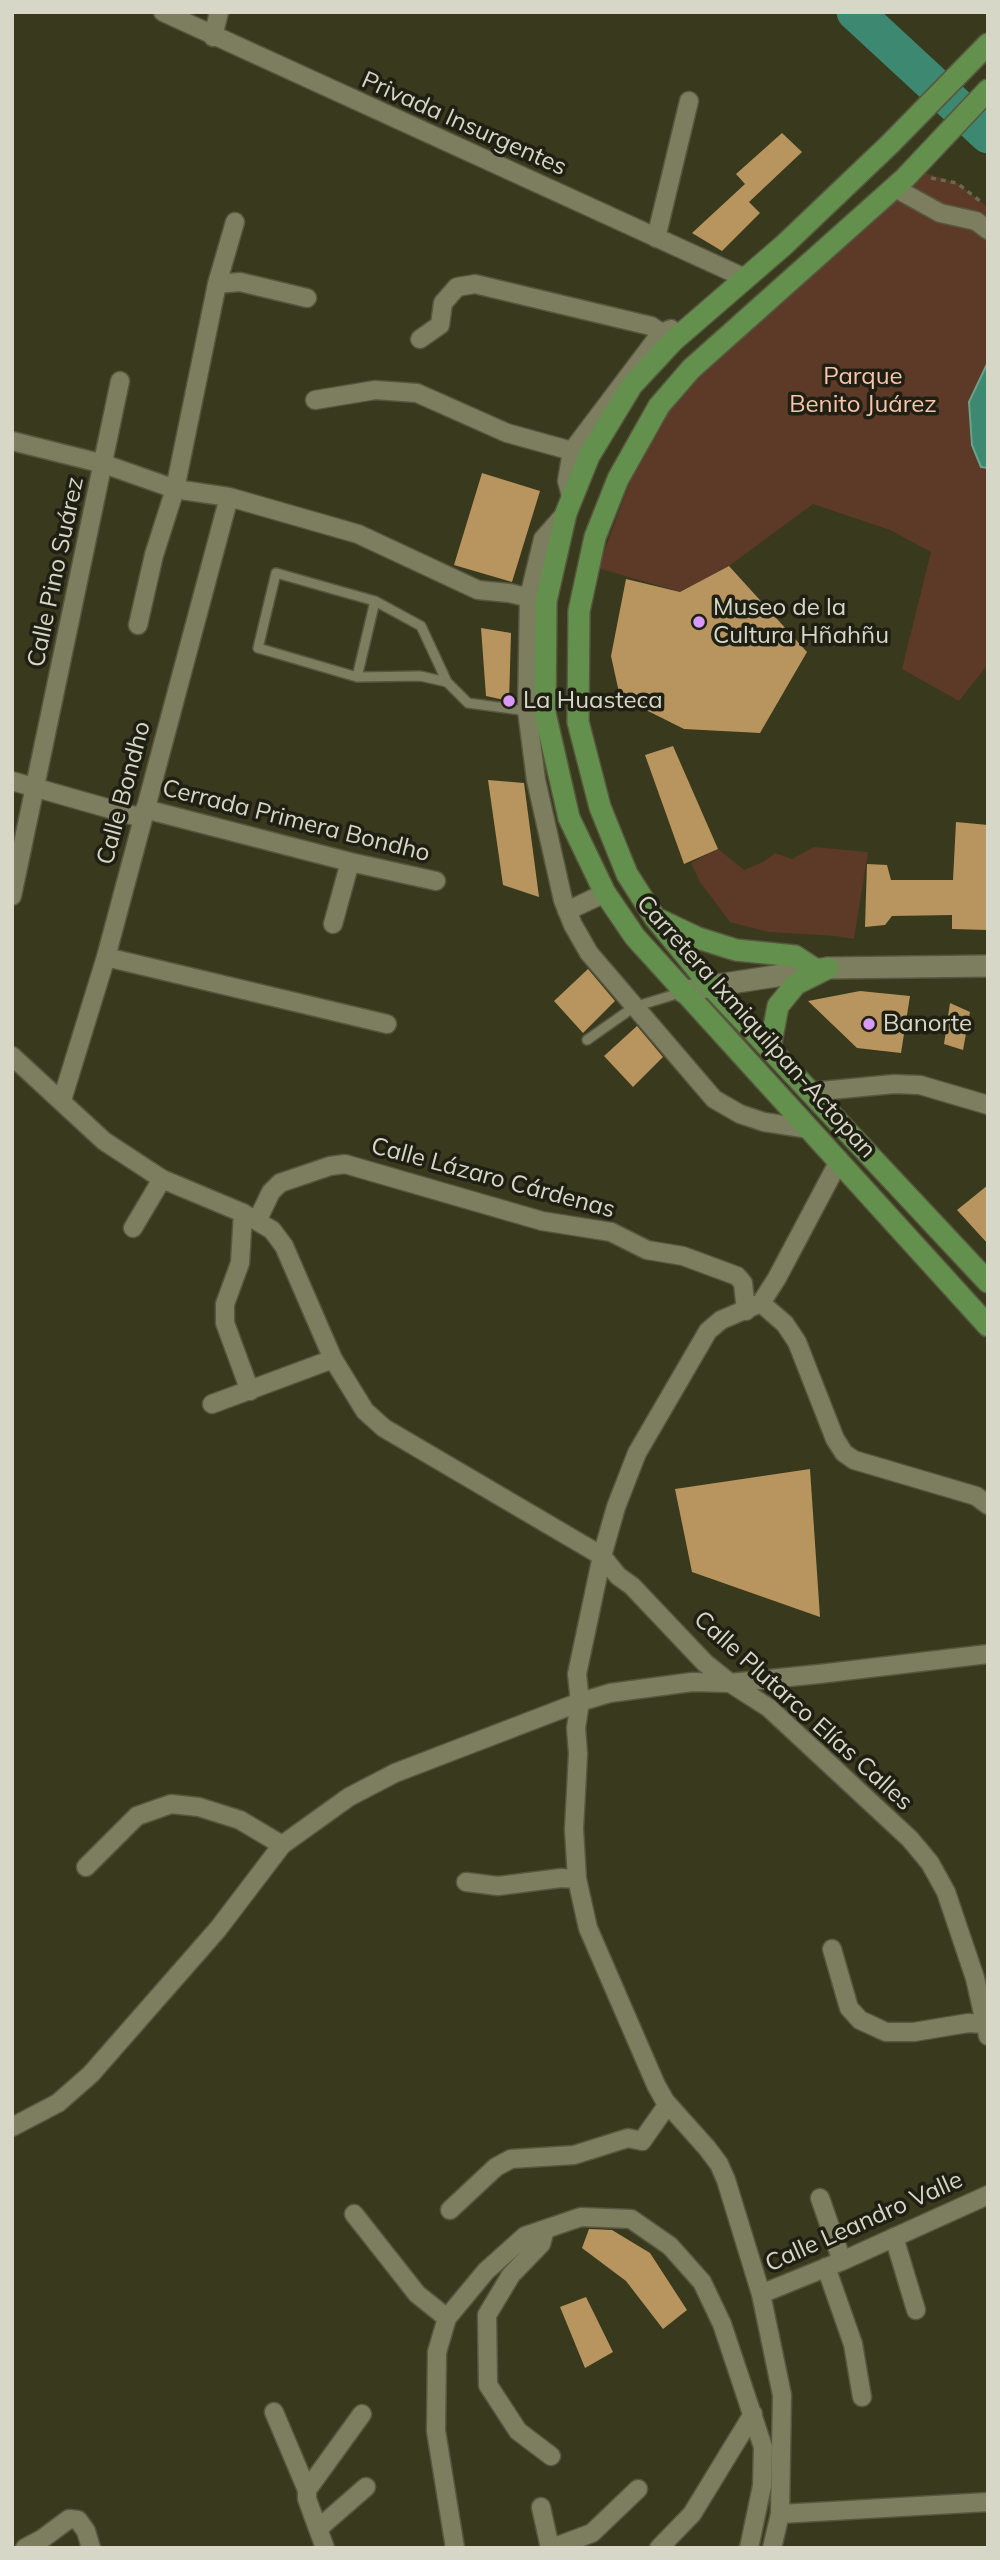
<!DOCTYPE html>
<html>
<head>
<meta charset="utf-8">
<style>
	body { margin:0 }
	#map { position:relative; width:1000px; height:2560px; overflow:hidden; background:#39391e; font-family:Mulish,sans-serif }
	canvas { display:block }
	.frame { position:absolute; inset:0; border:14px solid #d7d7c7; pointer-events:none }
</style>
</head>
<body>
<div id="map">
<canvas width="1000" height="2560"></canvas>
<div class="frame"></div>
</div>
<script>
const ctx = document.querySelector('canvas').getContext('2d');
ctx.lineJoin = 'round';
function fillPath(path, color) {
  ctx.fillStyle = color;
  ctx.fill(path, 'evenodd');
}
function toPath(rows) {
  const path = new Path2D();
  for (const r of rows) {
    path.moveTo(r[0], r[1]);
    for (let i = 2; i < r.length; i += 2) path.lineTo(r[i], r[i + 1]);
  }
  return path;
}
function strokePath(path, color, width, dash) {
  ctx.strokeStyle = color;
  ctx.lineWidth = width;
  ctx.lineCap = dash ? 'butt' : 'round';
  ctx.setLineDash(dash || []);
  ctx.stroke(path);
}
function label(font, color, halo, rows, align = 'center') {
  ctx.font = font + ' Mulish,sans-serif';
  ctx.lineWidth = 7;
  ctx.setLineDash([]);
  ctx.textBaseline = 'middle';
  ctx.strokeStyle = halo;
  ctx.fillStyle = color;
  for (const [text, x, y, turn = 0] of rows) {
    ctx.save();
    ctx.translate(x, y);
    ctx.rotate((+turn || 0) * Math.PI / 180);
    ctx.textAlign = isNaN(turn) ? turn : align;
    if (halo) ctx.strokeText(text, 0, 0);
    ctx.fillText(text, 0, 0);
    ctx.restore();
  }
}
fillPath(toPath([
	[919,171,957,183,988,207,988,664,959,701,902,669,931,552,890,530,813,504,729,566,680,592,598,568,644,444,691,369],
	[814,847,868,852,854,939,835,936,768,932,730,922,700,882,691,863,718,849,744,870,765,861,775,853,792,859]
]), '#5d3927');
const water = toPath([
	[988,362,988,468,981,467,972,445,969,402,988,362]
]);
fillPath(water, '#3d8870');
strokePath(water, '#6ba08a', 2);
strokePath(toPath([
	[855,12,988,135]
]), '#3d8870', 37);
fillPath(toPath([
	[782,133,802,152,749,202,760,213,722,251,692,233,745,184,736,174],
	[482,473,540,491,512,582,454,565],
	[729,566,807,652,760,733,684,729,620,697,611,656,626,579,680,592],
	[481,628,511,633,509,701,486,696],
	[673,746,718,849,684,864,645,755],
	[488,780,524,783,539,897,503,885],
	[956,822,988,825,988,930,952,929,952,915,892,916,885,925,865,927,867,864,887,865,891,880,953,880],
	[588,969,615,1001,583,1033,554,1001],
	[860,991,910,996,901,1053,857,1048,808,1001],
	[950,1003,970,1012,963,1050,944,1044],
	[637,1026,663,1057,633,1087,604,1056],
	[988,1185,988,1244,957,1210],
	[810,1469,820,1617,692,1572,675,1489],
	[589,2229,612,2230,650,2253,687,2310,663,2329,626,2281,582,2248],
	[586,2297,613,2352,585,2368,560,2307]
]), '#b8955e');
const lane = toPath([
	[357,677,375,601],
	[447,682,421,626,375,601,276,573,258,648,357,677,420,676,447,682,468,703,528,711],
	[587,1040,634,1007,683,992]
]);
const street = toPath([
	[163,12,745,278],
	[213,37,219,12],
	[895,188,940,213,976,221,988,230],
	[656,238,689,101],
	[217,284,240,282,307,298],
	[420,339,440,325,443,303,457,287,475,284,651,326,673,341],
	[315,400,375,390,417,393,507,433,572,451],
	[12,441,104,464,175,489,229,497,358,534,478,590,509,593,539,600],
	[572,499,567,481,572,451,661,333,671,329],
	[566,513,543,539,529,597,527,711,536,780,563,900,573,925,589,953,714,1099,740,1114,764,1122,809,1129],
	[138,625,154,555,175,489,217,284,235,222],
	[12,781,142,818],
	[145,809,350,862,436,881],
	[12,896,120,381],
	[567,911,605,893],
	[333,924,350,862],
	[106,957,387,1024],
	[12,1056,104,1141,162,1179,243,1213,272,1230,284,1246,333,1359,365,1411,384,1428,602,1556,618,1576,632,1586,705,1663,730,1683,769,1708,910,1839,930,1863,946,1892,975,1978,988,2036],
	[810,1092,894,1084,920,1085,988,1105],
	[62,1100,106,957,229,497],
	[243,1213,240,1263,225,1304,225,1323,250,1391],
	[258,1219,271,1192,280,1183,330,1166,345,1164,542,1221,611,1232,647,1250,683,1256,737,1276,743,1283,746,1311],
	[133,1228,162,1179],
	[761,1303,785,1324,797,1342,835,1439,844,1453,854,1460,976,1496,988,1505],
	[212,1404,333,1359],
	[86,1867,137,1816,171,1804,199,1807,240,1820,282,1845],
	[466,1882,498,1886,561,1878,577,1879],
	[832,1949,849,2008,860,2020,886,2032,914,2032,968,2023,986,2024],
	[12,2127,58,2103,91,2074,218,1929,282,1845,349,1797,395,1773,580,1702,610,1693,692,1682,730,1683,819,1674,988,1654],
	[820,2198,842,2261],
	[450,2210,496,2167,511,2159,574,2155,628,2138,642,2141,668,2104],
	[354,2214,417,2294,447,2318],
	[545,2230,541,2244,511,2275,487,2315,488,2385,518,2431,551,2456],
	[894,2237,916,2310],
	[826,2267,853,2344,862,2397],
	[761,2294,842,2261,988,2195],
	[274,2412,307,2490],
	[541,2507,550,2548],
	[780,2514,988,2502],
	[319,2528,366,2487],
	[25,2548,42,2539,69,2519,78,2520,86,2531,91,2548],
	[325,2548,307,2499,307,2490,362,2414],
	[455,2548,436,2431,437,2352,447,2318,486,2271,525,2236,581,2217,631,2219,670,2246,702,2282,722,2324,763,2447,762,2486,749,2548],
	[552,2548,592,2533,638,2489],
	[659,2548,692,2514,753,2414],
	[772,2548,780,2514,782,2395,761,2294,726,2180,719,2164,707,2148,665,2101,656,2085,588,1928,577,1879,574,1829,578,1754,576,1728,580,1702,577,1674,602,1556,616,1507,637,1453,708,1331,721,1320,761,1303,777,1278,839,1161]
]);
const secondary = toPath([
	[683,992,711,986,828,968,988,966]
]);
const primary = toPath([
	[988,44,890,144,784,245,673,341,632,385,589,456,566,513,546,601,545,713,569,818,605,893,635,937,988,1326],
	[988,90,905,178,691,369,659,406,618,479,595,537,579,611,578,722,600,807,627,874,655,918,711,986,988,1282],
	[660,920,698,938,736,950,795,956,815,969],
	[770,1048,778,1006,796,984,828,968]
]);
strokePath(lane, '#57573f', 12);
strokePath(street, '#57573f', 21);
strokePath(secondary, '#57573f', 24);
strokePath(primary, '#57573f', 24);
strokePath(toPath([
	[931,178,957,183,980,201]
]), '#696952', 3.5, [5, 5]);
strokePath(lane, '#7d7d60', 9);
strokePath(street, '#7d7d60', 18);
strokePath(secondary, '#7d7d60', 21);
strokePath(primary, '#64904d', 21);
for (const [x, y, r, color] of [
	[699,622,7,"#d99af7"],
	[509,701,7,"#d99af7"],
	[869,1024,7,"#d99af7"]
]) {
  const dot = new Path2D();
  dot.arc(x, y, r, 0, 2 * Math.PI);
  ctx.fillStyle = color;
  ctx.fill(dot);
  strokePath(dot, '#1f1f13', 2.5);
}
label('24px', '#d7d7c7', '#1f1f13', [
	["Privada Insurgentes",464,124,24],
	["Calle Pino Suárez",56,572,-78],
	["Calle Bondho",124,793,-75],
	["Cerrada Primera Bondho",296,821,14],
	["Carretera Ixmiquilpan-Actopan",756,1027,48],
	["Calle Lázaro Cárdenas",493,1178,15],
	["Calle Plutarco Elías Calles",803,1711,42],
	["Calle Leandro Valle",864,2222,-24]
]);
label('24px', '#f8c4ab', '#1f1f13', [
	["Parque",863,377],
	["Benito Juárez",863,405]
]);
label('24px', '#d7d7c7', '#1f1f13', [
	["Museo de la",713,608],
	["Cultura Hñahñu",713,636],
	["La Huasteca",523,701],
	["Banorte",883,1024]
], 'left');
</script>
</body>
</html>
